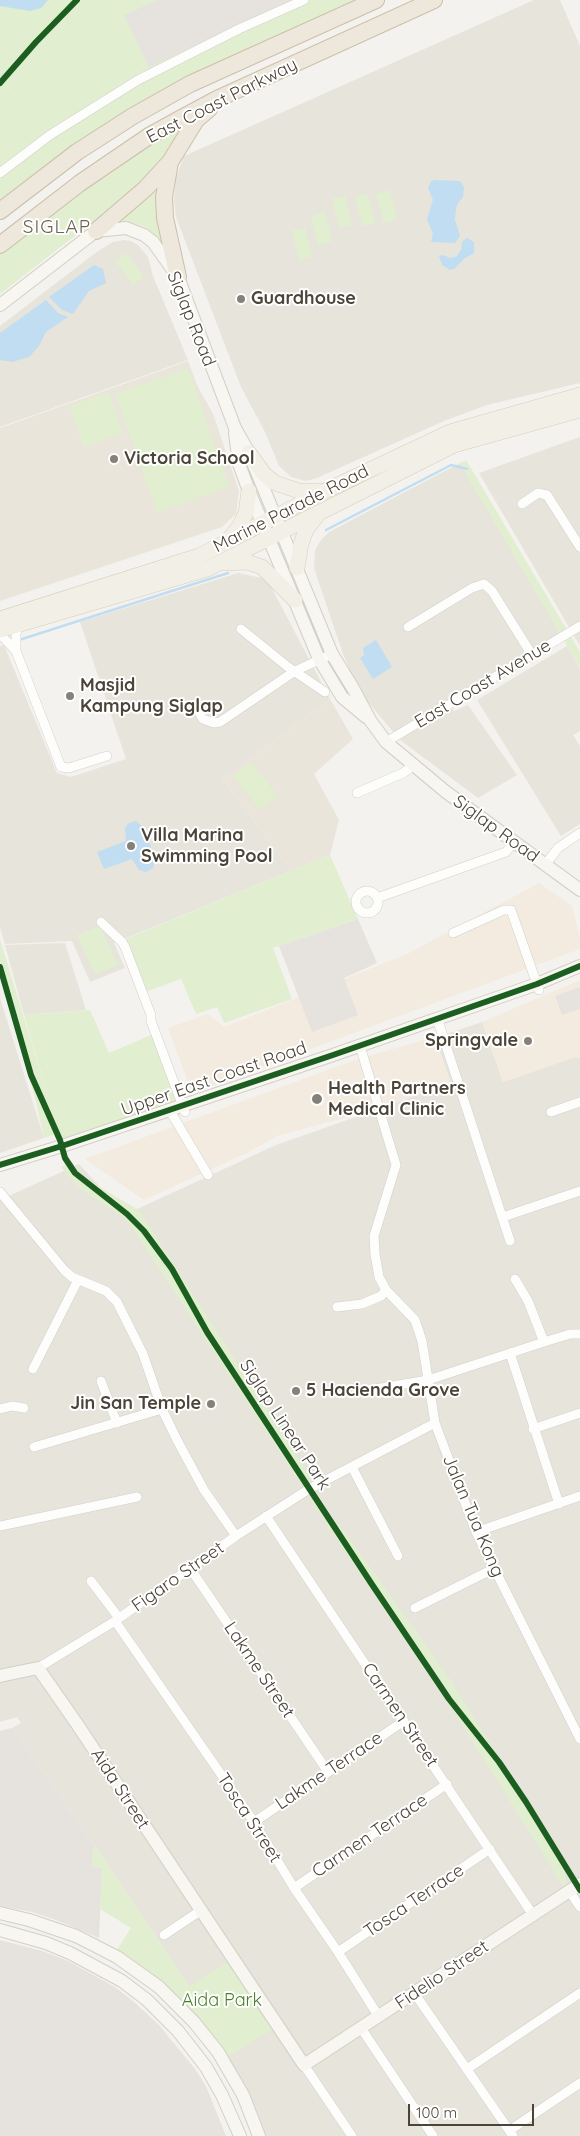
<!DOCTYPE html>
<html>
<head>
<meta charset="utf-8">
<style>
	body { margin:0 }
	#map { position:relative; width:580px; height:2136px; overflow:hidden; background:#f4f2ee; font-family:Quicksand,sans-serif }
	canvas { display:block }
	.scale { position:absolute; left:408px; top:2104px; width:126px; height:22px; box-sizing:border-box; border:2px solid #4b4439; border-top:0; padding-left:6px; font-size:15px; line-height:18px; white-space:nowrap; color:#4b4439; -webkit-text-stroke:4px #fff; paint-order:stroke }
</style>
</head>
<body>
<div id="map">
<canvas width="580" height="2136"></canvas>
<div class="scale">100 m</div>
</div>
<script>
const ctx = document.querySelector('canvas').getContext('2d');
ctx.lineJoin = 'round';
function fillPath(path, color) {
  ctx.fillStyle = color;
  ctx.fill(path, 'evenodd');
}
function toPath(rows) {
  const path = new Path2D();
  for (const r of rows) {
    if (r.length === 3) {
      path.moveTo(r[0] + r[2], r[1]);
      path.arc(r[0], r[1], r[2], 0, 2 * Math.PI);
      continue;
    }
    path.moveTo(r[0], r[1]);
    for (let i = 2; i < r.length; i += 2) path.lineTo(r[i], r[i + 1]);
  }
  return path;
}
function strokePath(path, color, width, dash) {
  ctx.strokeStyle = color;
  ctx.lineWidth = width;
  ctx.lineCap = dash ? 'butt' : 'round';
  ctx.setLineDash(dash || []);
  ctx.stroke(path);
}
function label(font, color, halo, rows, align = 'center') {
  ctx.font = font + ' Quicksand,sans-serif';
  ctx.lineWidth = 4;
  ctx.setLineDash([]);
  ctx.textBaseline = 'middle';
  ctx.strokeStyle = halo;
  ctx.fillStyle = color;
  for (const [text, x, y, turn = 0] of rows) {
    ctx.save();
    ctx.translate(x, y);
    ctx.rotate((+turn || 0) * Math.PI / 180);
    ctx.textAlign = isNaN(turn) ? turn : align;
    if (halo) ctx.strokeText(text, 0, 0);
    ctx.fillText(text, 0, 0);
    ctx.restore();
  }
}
fillPath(toPath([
	[534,0,560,0,580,46,580,383,487,405,444,421,317,478,306,481,291,477,279,466,265,432,241,387,176,217,174,200,176,178,184,156],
	[124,240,131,241,138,245,148,257,153,276,188,360,0,427,0,326,98,251,113,242],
	[580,437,580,646,479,473],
	[460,463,561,634,448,701,454,711,468,705,517,775,478,798,400,740,358,690,343,654,314,568,315,550,321,540,329,532],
	[238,573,267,579,330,699,222,779,291,871,114,943,125,968,90,982,72,941,5,944,0,928,0,646,4,645,57,773,71,777,126,759,80,622],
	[567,646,580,669,580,731,573,735,580,746,580,824,561,836,477,700],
	[65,943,86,1010,24,1015,5,945],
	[0,998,44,1138,0,1153],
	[482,1022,503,1082,575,1057,580,1058,580,2136,266,2136,253,2102,228,2057,209,2029,189,1986,94,1845,12,1728,21,1723,17,1717,0,1722,0,1200,79,1164,102,1189,135,1210,276,1145,373,1111,417,1073,424,1094,451,1084,435,1038]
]), '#e7e4dc');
fillPath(toPath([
	[539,883,572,906,580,938,580,949,192,1093,168,1028,208,1014,224,1027,407,954],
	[580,980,580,1058,575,1057,503,1082,482,1022],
	[434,1037,451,1084,374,1110,277,1136,247,1153,144,1200,85,1159,355,1060]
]), '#f3ebdf');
fillPath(toPath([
	[12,1728,94,1845,92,1867,102,1868,99,1938,56,1920,32,1912,0,1906,0,1731],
	[0,1940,42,1951,66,1960,115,1987,134,2002,159,2025,195,2069,206,2086,226,2136,0,2136]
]), '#e6e2de');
fillPath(toPath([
	[188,361,197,385,213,414,239,491,236,514,222,527,0,601,0,428],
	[330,699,353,739,314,774,339,820,330,855,291,871,222,779]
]), '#eae5da');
fillPath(toPath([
	[0,0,376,0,190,84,0,210],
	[216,100,168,147,161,197,173,243,160,247,149,230,143,226,129,222,114,221,92,227,76,235,0,294,0,243],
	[390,190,397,219,384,223,376,194],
	[368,194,375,223,362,226,355,197],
	[345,196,352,225,339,228,332,199],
	[325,212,332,241,318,245,311,216],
	[305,228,312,257,299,260,292,231],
	[126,253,144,277,133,285,115,261],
	[188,368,229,487,157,512,115,394],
	[109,392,123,433,84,447,69,406],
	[466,460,580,652,580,668,460,463],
	[251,762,278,796,260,810,233,776],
	[330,855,358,919,273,948,292,999,224,1023,217,1007,196,1014,181,979,143,993,123,940],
	[100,926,118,965,95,974,77,935],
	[0,939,56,1123,24,1015,90,1010,109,1053,158,1032,184,1104,63,1145,59,1133,44,1138,34,1094,0,979],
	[72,1163,85,1178,140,1211,311,1478,300,1483,126,1219,80,1189,61,1167],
	[319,1496,331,1518,346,1533,453,1683,564,1865,566,1884,563,1886,456,1715,311,1501],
	[94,1845,189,1986,230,1960,275,2028,227,2057,116,1951,131,1928,100,1909,102,1868,92,1867]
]), '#e1eecf');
fillPath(toPath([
	[158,0,294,0,149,67,124,15],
	[358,919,377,963,344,978,358,1015,312,1032,279,946],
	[580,987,580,1009,562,1015,555,996]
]), '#e6e3df');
fillPath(toPath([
	[0,0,48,0,41,8,30,11,0,6],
	[434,180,460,181,464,187,463,197,458,203,456,208,455,220,460,236,455,243,431,242,433,234,427,219,433,200,428,187,431,182],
	[467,238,474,242,474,253,465,258,454,269,450,270,442,265,439,256,443,255,450,258,456,257,461,250,462,242],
	[94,265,103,269,106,283,89,291,73,314,62,310,49,297],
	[46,300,58,313,68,317,46,332,39,346,29,357,12,362,0,360,0,333],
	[376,640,392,667,373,679,360,658,364,655,363,648],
	[136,821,144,828,155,858,153,868,146,872,139,870,132,859,104,869,97,852,126,841,125,828,129,823]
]), '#c0ddf1');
strokePath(toPath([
	[326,530,451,465,467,469],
	[19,640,228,573]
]), '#c0ddf1', 2.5);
const street = toPath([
	[0,173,50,135,138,80,239,29,304,0],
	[522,504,538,493,547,495,580,547],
	[408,627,472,588,484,584,492,591,532,655],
	[241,629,288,667,325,692],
	[0,634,16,651,61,767,69,768,107,756],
	[16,651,16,634,19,624],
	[195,706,203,719,214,723,220,722,295,671,332,654],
	[386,742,580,626],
	[357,793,403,773,414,765],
	[545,865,558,848,580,833],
	[367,902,11],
	[377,898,506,852,514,842],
	[101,922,122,942,125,947,151,1015,151,1021,185,1112],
	[453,933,504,910,511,910,539,990],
	[437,1018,510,1241],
	[360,1046,396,1165,374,1236,375,1254,379,1277,386,1290,415,1320,422,1341,435,1423,476,1532,580,1739],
	[171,1110,173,1116,208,1175],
	[551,1112,580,1102],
	[0,1192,64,1270,72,1277,106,1291,117,1302,143,1354,162,1409,177,1440,204,1490,236,1536],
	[503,1217,580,1191],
	[515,1279,528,1301,544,1342],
	[337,1307,362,1304,381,1296,386,1290],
	[510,1353,559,1504],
	[33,1369,78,1280],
	[101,1381,117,1423],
	[358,1392,428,1380,544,1342,570,1334,580,1334],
	[0,1409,12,1406,24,1408],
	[533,1429,580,1413],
	[34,1447,162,1409],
	[352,1467,398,1556],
	[266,1516,533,1915],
	[0,1526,137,1497],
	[476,1532,580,1496],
	[190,1568,328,1772],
	[91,1581,119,1618],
	[415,1608,493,1569],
	[115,1621,254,1822,294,1888,338,1952,379,2017],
	[38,1668,115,1621,236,1536,309,1489,435,1423],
	[254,1822,404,1721],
	[294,1888,447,1784],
	[570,1892,580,1907],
	[164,1935,200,1911],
	[338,1952,490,1849],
	[415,1994,513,2136],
	[361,2028,433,2136],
	[304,2065,352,2136],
	[467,2069,580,1993],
	[510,2130,580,2083]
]);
const secondary = toPath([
	[0,305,96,231,126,228,144,235,153,242,178,277,235,428,249,453,332,654,354,690,370,720,386,742,446,792,580,890],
	[235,433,239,464,249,491,319,659,342,697,366,717],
	[0,1165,62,1146,333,1055,537,984,580,966],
	[0,1676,38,1668,77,1724,304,2065,580,1884],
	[0,1913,29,1920,76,1936,117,1957,159,1987,194,2022,218,2052,243,2095,259,2136],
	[0,1930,46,1943,70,1953,122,1981,147,2000,178,2031,206,2067,222,2095,240,2136]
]);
const primary = toPath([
	[249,453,264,474,275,483,299,491,320,491],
	[230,538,239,527,246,513,249,491],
	[224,563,247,562,262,567,295,600],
	[297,568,301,544,306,530,319,513],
	[0,619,199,556,325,491,450,432,580,395],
	[0,630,207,569,454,445,580,410]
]);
const highway = toPath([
	[170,162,164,197,165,218,178,277],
	[0,211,77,152,133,116,190,84,376,0],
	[96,231,145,189,170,162,196,120,209,109],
	[0,245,80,183,149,136,178,120,217,99,434,0]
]);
strokePath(street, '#d2d0cb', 10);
strokePath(secondary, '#d3cfc5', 14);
strokePath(primary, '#d6cebb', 16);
strokePath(highway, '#ccbfa9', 18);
strokePath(street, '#fdfdfc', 9);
strokePath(secondary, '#f7f6f1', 12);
strokePath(primary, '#f2efe6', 15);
strokePath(highway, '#ede8db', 16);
strokePath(toPath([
	[0,83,36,42,77,0],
	[0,967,31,1075,60,1140,65,1158,75,1173,127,1214,144,1231,172,1269,207,1332,371,1583,449,1699,499,1762,526,1802,580,1890],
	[0,1165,62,1146,333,1055,537,984,580,966]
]), '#1b5e20', 6);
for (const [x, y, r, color] of [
	[241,299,5,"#868178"],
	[114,459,5,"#868178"],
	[70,696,5,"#868178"],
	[131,846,5,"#868178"],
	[528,1041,5,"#868178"],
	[317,1099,6,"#868178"],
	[296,1391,5,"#868178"],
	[211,1404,5,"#868178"]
]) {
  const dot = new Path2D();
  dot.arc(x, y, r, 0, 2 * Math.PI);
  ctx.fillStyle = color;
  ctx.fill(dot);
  strokePath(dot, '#fff', 2);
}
label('18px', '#4b4439', '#fff', [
	["East Coast Parkway",222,101,-27],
	["Siglap Road",191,319,68],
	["Marine Parade Road",291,509,-27],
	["East Coast Avenue",483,684,-31],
	["Siglap Road",496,829,36],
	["Upper East Coast Road",214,1079,-19],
	["Siglap Linear Park",285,1425,57],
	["Jalan Tua Kong",473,1516,67],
	["Figaro Street",178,1577,-35],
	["Lakme Street",259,1670,56],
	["Carmen Street",400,1715,56],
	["Lakme Terrace",329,1771,-34],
	["Aida Street",120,1789,57],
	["Tosca Street",249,1818,57],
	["Carmen Terrace",370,1836,-34],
	["Tosca Terrace",414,1901,-34],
	["Fidelio Street",442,1975,-34]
]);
label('bold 18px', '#4b4439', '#fff', [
	["Guardhouse",251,299],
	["Victoria School",124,459],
	["Masjid",80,686],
	["Kampung Siglap",80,707],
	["Villa Marina",141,836],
	["Swimming Pool",141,857],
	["Springvale",518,1041,"right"],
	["Health Partners",328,1089],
	["Medical Clinic",328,1110],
	["5 Hacienda Grove",306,1391],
	["Jin San Temple",201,1404,"right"]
], 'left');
label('18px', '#4a7f2a', '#fff', [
	["Aida Park",222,2001]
]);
ctx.letterSpacing = '1px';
label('19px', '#6e6250', '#fff', [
	["SIGLAP",57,227]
]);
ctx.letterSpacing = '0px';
</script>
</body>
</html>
